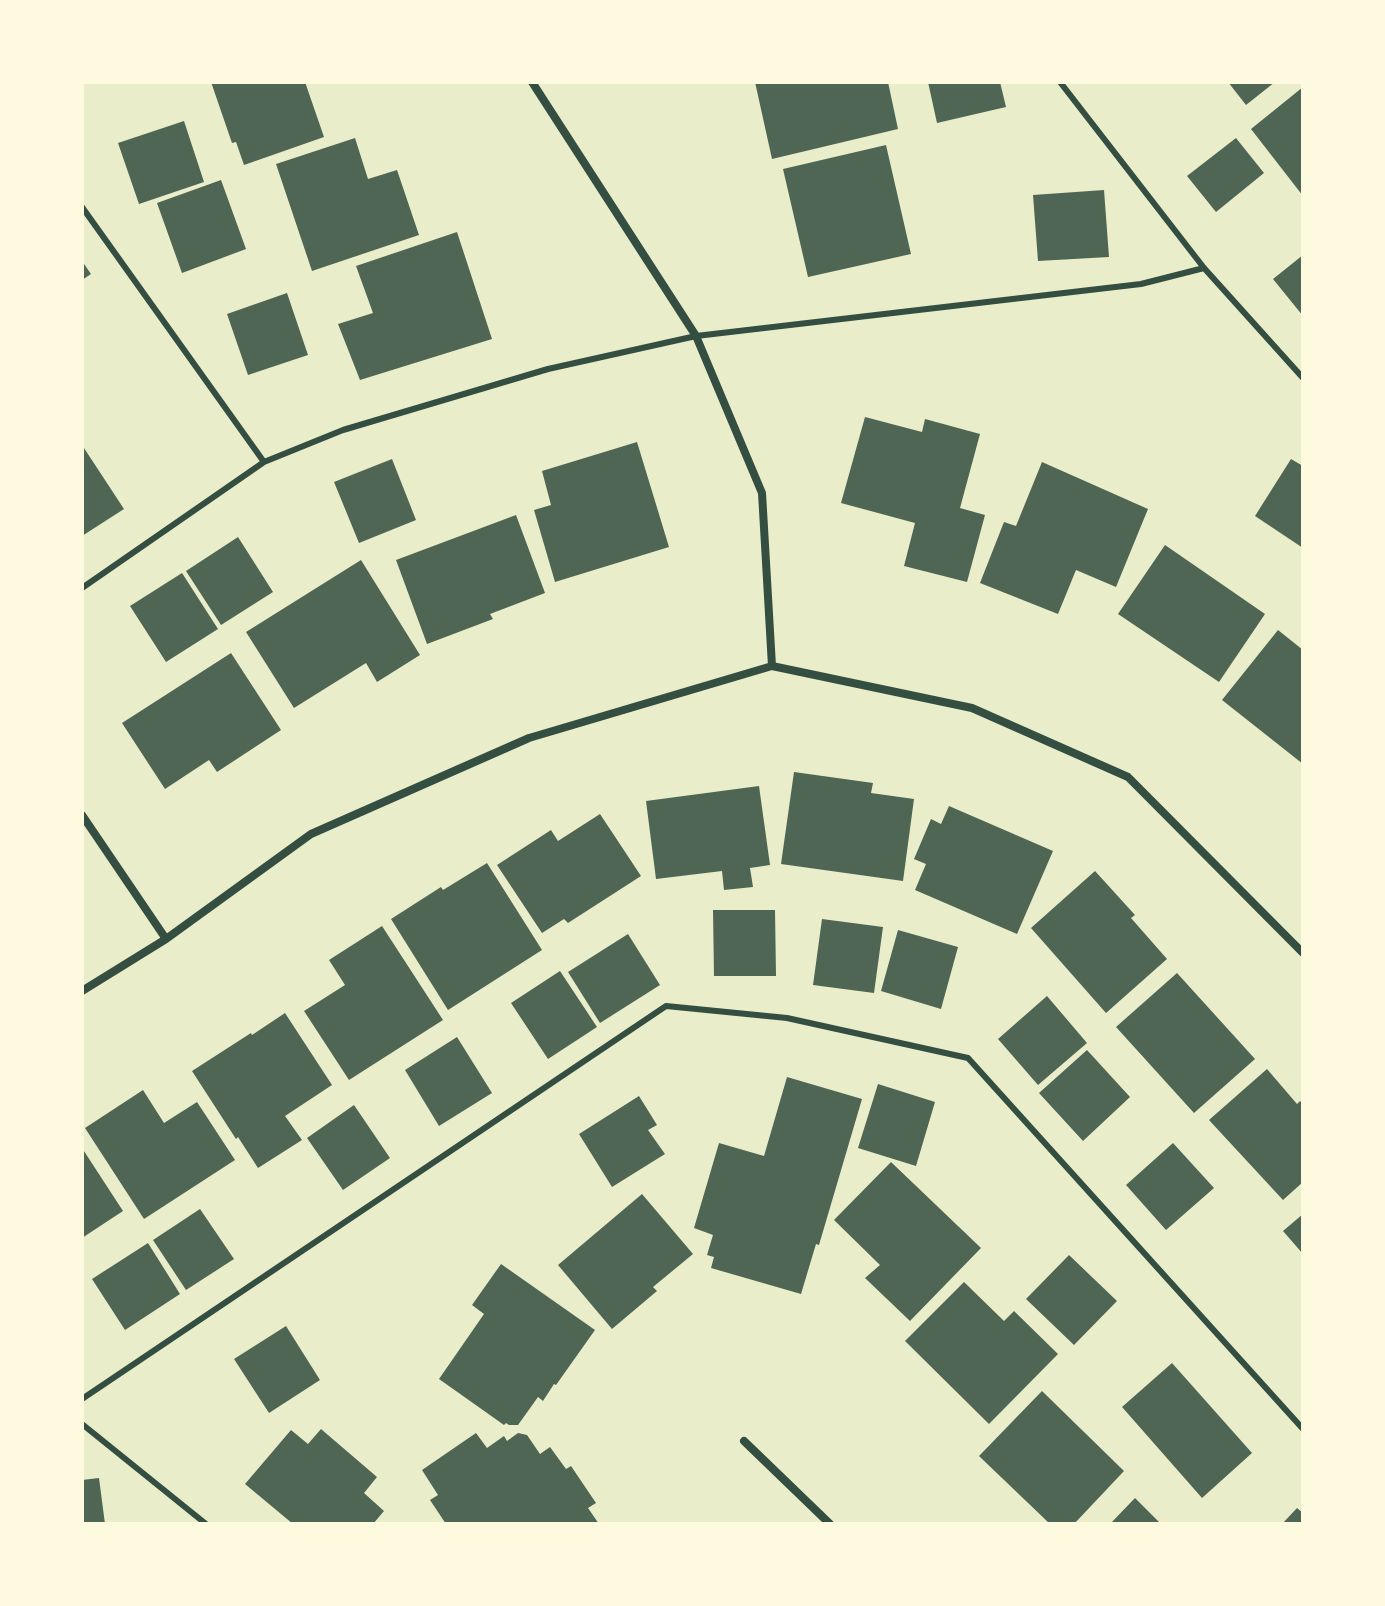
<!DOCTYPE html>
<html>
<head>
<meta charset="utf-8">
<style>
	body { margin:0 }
	#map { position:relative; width:1385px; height:1606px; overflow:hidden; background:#e9edc9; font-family:Overpass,sans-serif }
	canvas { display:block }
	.frame { position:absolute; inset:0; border:84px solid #fefae0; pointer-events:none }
</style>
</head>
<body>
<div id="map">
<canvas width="1385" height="1606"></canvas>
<div class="frame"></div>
</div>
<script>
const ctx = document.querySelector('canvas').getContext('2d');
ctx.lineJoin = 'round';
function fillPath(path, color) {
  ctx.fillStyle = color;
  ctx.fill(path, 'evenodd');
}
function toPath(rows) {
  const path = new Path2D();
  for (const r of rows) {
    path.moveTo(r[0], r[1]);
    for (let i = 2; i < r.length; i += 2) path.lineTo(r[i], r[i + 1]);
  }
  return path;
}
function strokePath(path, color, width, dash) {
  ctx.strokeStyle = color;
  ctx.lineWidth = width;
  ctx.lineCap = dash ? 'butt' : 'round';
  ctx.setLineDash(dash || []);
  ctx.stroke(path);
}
fillPath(toPath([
	[211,82,305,82,324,137,244,165,236,142,232,143],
	[755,82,888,82,898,129,772,159],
	[928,82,1000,82,1006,107,937,123],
	[1228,82,1275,82,1246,105],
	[1303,87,1303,196,1251,129],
	[184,121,204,182,139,204,118,143],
	[355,138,368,179,397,170,419,235,312,271,276,164],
	[1236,138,1264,173,1216,212,1187,176],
	[886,145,911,254,808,277,783,169],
	[221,180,246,249,182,273,157,203],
	[1104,190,1109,257,1038,261,1033,195],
	[457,232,492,339,360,380,338,324,373,313,356,266],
	[1303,255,1303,316,1273,279],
	[82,261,91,274,82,280],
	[287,293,308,355,248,375,227,314],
	[865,417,922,432,925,419,980,434,960,508,985,515,967,582,904,566,915,523,841,503],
	[637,442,669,547,555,582,534,510,551,505,542,471],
	[82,445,124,509,82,536],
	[392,459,416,520,359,543,334,482],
	[1291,459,1303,466,1303,548,1255,516],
	[1042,462,1148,509,1116,587,1076,570,1058,614,980,583,1004,522,1016,526],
	[516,515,545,593,490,614,493,619,427,644,396,560],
	[238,537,273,592,221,625,186,571],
	[1165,545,1265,614,1219,682,1118,614],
	[361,560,420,655,377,682,366,663,294,708,246,632],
	[182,573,218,629,166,662,130,606],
	[1278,630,1303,650,1303,764,1222,700],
	[231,653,281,730,217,772,209,760,165,789,122,723],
	[794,772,873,783,871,793,914,799,903,881,781,864],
	[759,786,770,865,750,868,753,887,724,890,722,871,656,879,646,801],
	[949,806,1053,851,1017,934,915,890,926,864,914,859,931,819,941,824],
	[600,814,641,876,568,923,564,919,542,933,497,865,551,830,558,841],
	[487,863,542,950,448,1010,391,919,441,887,443,890],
	[1095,871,1135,915,1131,918,1167,959,1106,1013,1031,928],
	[713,910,775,910,776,976,714,976],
	[822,919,883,927,874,993,813,985],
	[382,926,443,1020,349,1080,304,1011,345,985,329,960],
	[898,930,958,947,941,1009,881,991],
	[628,934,660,985,600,1023,568,972],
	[560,971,597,1027,548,1059,511,1003],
	[1177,973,1255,1059,1194,1113,1116,1027],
	[1047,996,1087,1043,1038,1085,998,1039],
	[285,1013,332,1085,285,1116,302,1140,258,1168,238,1137,236,1139,192,1071,251,1033,252,1035],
	[457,1037,492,1093,439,1126,405,1070],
	[1087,1050,1130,1097,1083,1141,1039,1093],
	[1267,1069,1297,1104,1300,1101,1303,1104,1303,1182,1283,1200,1209,1120],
	[787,1077,862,1099,819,1245,816,1244,801,1294,711,1268,714,1257,707,1255,713,1235,694,1228,719,1143,764,1156],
	[878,1084,935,1102,916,1166,858,1148],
	[143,1090,164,1123,197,1102,235,1160,144,1219,85,1128],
	[639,1096,657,1125,648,1130,665,1154,612,1187,579,1134],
	[354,1105,390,1158,343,1190,307,1138],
	[1173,1143,1214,1188,1166,1230,1126,1185],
	[82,1148,123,1211,82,1238],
	[891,1162,981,1248,910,1321,865,1278,880,1265,834,1220],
	[642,1194,693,1254,653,1287,657,1291,612,1329,558,1265],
	[200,1209,234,1259,186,1290,153,1240],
	[1303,1214,1303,1254,1283,1231],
	[148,1243,180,1294,125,1330,92,1279],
	[1069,1255,1117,1301,1074,1345,1026,1299],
	[501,1264,595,1330,556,1385,554,1384,543,1401,538,1397,518,1425,509,1425,506,1423,504,1425,439,1379,484,1314,472,1305],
	[964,1282,1004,1321,1014,1311,1058,1354,989,1424,905,1341],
	[286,1326,320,1380,269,1413,234,1359],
	[1172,1363,1252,1453,1202,1498,1122,1407],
	[1042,1391,1124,1471,1074,1524,1050,1524,979,1456],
	[321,1429,377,1477,364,1493,384,1511,373,1524,293,1524,245,1484,291,1430,308,1444],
	[476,1433,487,1448,504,1436,507,1441,518,1433,527,1435,540,1454,550,1447,566,1469,571,1466,596,1503,588,1508,599,1524,446,1524,430,1500,438,1495,422,1470],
	[99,1478,105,1524,82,1524,82,1480],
	[1135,1498,1161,1524,1110,1524],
	[1297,1508,1303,1513,1303,1524,1282,1524]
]), '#4f6655');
strokePath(toPath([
	[1060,82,1204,268,1303,378],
	[82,207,264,462],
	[82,588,264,462,343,430,548,369,696,336,1141,284,1204,268],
	[82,1399,666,1006,787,1018,968,1058,1303,1429],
	[82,1424,206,1524]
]), '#344e41', 6);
strokePath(toPath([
	[532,82,696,336,762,493,772,666],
	[82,815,166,939],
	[82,991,166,939,311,834,529,738,772,666,972,708,1128,777,1303,953],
	[744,1441,830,1524]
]), '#344e41', 8);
</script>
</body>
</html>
